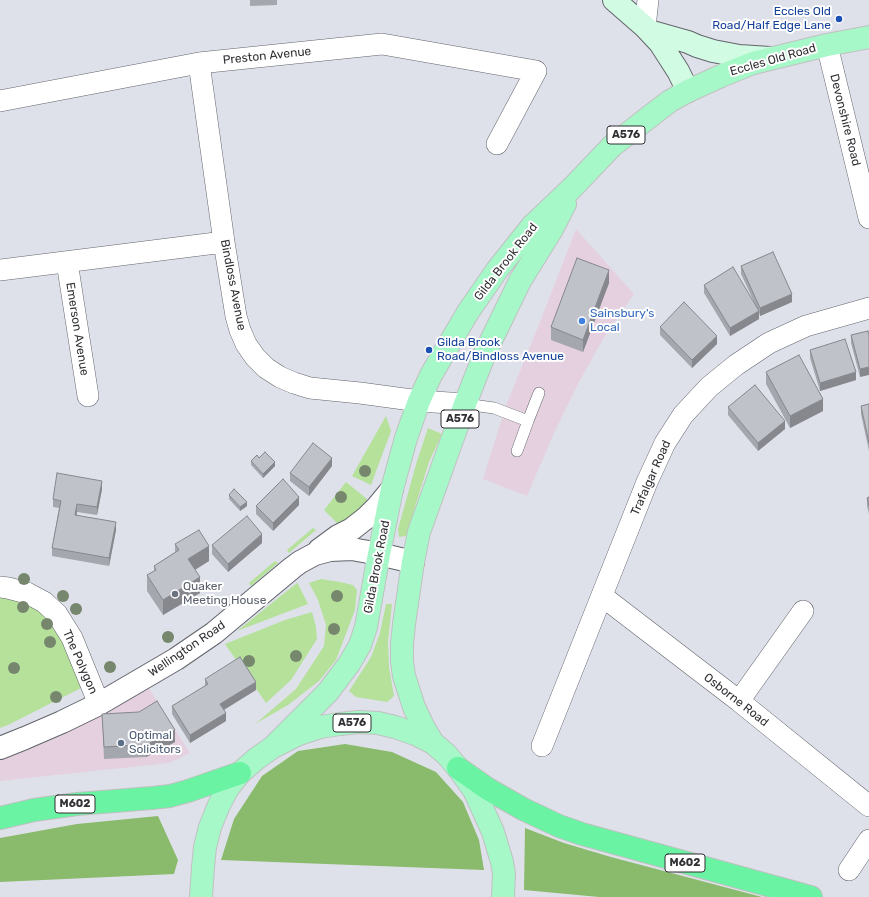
<!DOCTYPE html>
<html>
<head>
<meta charset="utf-8">
<style>
	body { margin:0 }
	canvas { display:block; background:#dfe1ea }
</style>
</head>
<body>
<canvas width="869" height="897"></canvas>
<script>
const ctx = document.querySelector('canvas').getContext('2d');
ctx.lineJoin = 'round';
function fillPath(path, color) {
  ctx.fillStyle = color;
  ctx.fill(path, 'evenodd');
}
function toPath(rows) {
  const path = new Path2D();
  for (const r of rows) {
    path.moveTo(r[0], r[1]);
    for (let i = 2; i < r.length; i += 2) path.lineTo(r[i], r[i + 1]);
  }
  return path;
}
function strokePath(path, color, width, dash) {
  ctx.strokeStyle = color;
  ctx.lineWidth = width;
  ctx.lineCap = dash ? 'butt' : 'round';
  ctx.setLineDash(dash || []);
  ctx.stroke(path);
}
function label(font, color, halo, rows, align = 'center') {
  ctx.font = font + ' Rubik,sans-serif';
  ctx.lineWidth = 4;
  ctx.setLineDash([]);
  ctx.textBaseline = 'middle';
  ctx.strokeStyle = halo;
  ctx.fillStyle = color;
  for (const [text, x, y, turn = 0] of rows) {
    ctx.save();
    ctx.translate(x, y);
    ctx.rotate((+turn || 0) * Math.PI / 180);
    ctx.textAlign = isNaN(turn) ? turn : align;
    if (halo) ctx.strokeText(text, 0, 0);
    ctx.fillText(text, 0, 0);
    ctx.restore();
  }
}
fillPath(toPath([
	[576,229,634,294,603,339,578,384,554,433,527,496,483,479,505,408,540,322],
	[143,679,190,753,169,763,0,781,0,750]
]), '#e5d0df');
fillPath(toPath([
	[386,416,391,431,371,485,352,476],
	[428,428,442,434,429,462,406,536,399,537,398,529,417,461],
	[346,482,367,499,363,511,354,518,338,524,324,510],
	[313,528,316,530,289,553,287,550],
	[275,561,278,563,251,586,249,583],
	[321,579,340,582,353,585,357,590,355,610,336,660,319,681,288,705,255,724,296,689,324,646,326,625,318,600,309,583],
	[297,582,308,604,237,631,297,583],
	[0,598,5,598,27,602,51,613,85,686,8,725,0,728],
	[386,604,392,604,388,642,389,667,394,696,387,702,356,697,349,691,371,657,380,633],
	[312,612,316,627,317,639,291,680,266,703,225,644,285,620]
]), '#b5e19b');
fillPath(toPath([
	[345,744,392,752,436,772,463,802,479,840,484,870,221,860,234,819,262,776,298,751],
	[158,816,178,860,174,874,0,882,0,838,77,824],
	[525,828,564,843,611,857,762,897,599,897,524,890]
]), '#8aba6c');
const service = toPath([
	[465,404,494,408,528,421,539,393],
	[517,451,528,421]
]);
const minor = toPath([
	[645,27,648,0],
	[827,45,869,218],
	[199,63,224,242,236,316,240,330,246,344,255,357,266,368,280,377,294,383,310,388,360,393,419,401,465,404],
	[0,101,199,63,382,44,536,71,497,144],
	[67,262,88,396],
	[0,270,224,242],
	[0,587,8,588,27,593,44,602,57,614,72,638,99,704],
	[602,596,739,701,869,806],
	[739,701,803,611],
	[542,746,647,482,665,443,683,415,709,387,736,365,769,343,806,326,869,308],
	[849,870,869,840]
]);
const tertiary = toPath([
	[319,550,338,536,352,529,366,518,378,506,392,489],
	[0,748,25,738,62,722,99,704,176,659,214,633,292,568,300,562,315,554,330,550,352,549,379,554,413,562]
]);
const secondary = toPath([
	[614,0,645,27,660,43,678,71,688,91],
	[649,31,688,42,697,46,713,51,739,56,770,58]
]);
const primary = toPath([
	[433,743,423,726,414,707,404,676,402,661,402,644,404,624,413,562,419,532,465,404,485,353,520,281,551,231,565,204],
	[273,747,328,692,349,664,360,645,366,627,379,554,392,489,406,438,419,401,431,375,468,312,497,270,532,226,572,188,612,146,653,114,670,101,688,91,721,76,753,63,827,45,869,37],
	[201,897,203,867,205,847,210,827,219,805,228,788,240,773,256,759,273,747,299,734,320,727,340,724,358,722,378,723,395,727,415,734,433,743,446,754,458,768,474,790,493,832,502,862,504,874,503,897]
]);
const motorway = toPath([
	[458,768,488,789,523,809,559,826,582,834,811,897],
	[0,818,34,810,77,804,152,798,170,796,188,791,240,773]
]);
strokePath(service, '#62646c', 12);
strokePath(minor, '#62646c', 22);
strokePath(tertiary, '#62646c', 24);
strokePath(secondary, '#62646c', 24);
strokePath(primary, '#c1c1c2', 24);
strokePath(motorway, '#c1c1c2', 24);
strokePath(service, '#fff', 11);
strokePath(minor, '#fff', 21);
strokePath(tertiary, '#fff', 22);
strokePath(secondary, '#d2fbe3', 22);
strokePath(primary, '#a6f8c8', 22);
strokePath(motorway, '#6af3a3', 22);
ctx.fillStyle = '#76876d';
for (const [x, y] of [
	[365,471],
	[341,497],
	[24,579],
	[63,596],
	[337,596],
	[23,607],
	[76,609],
	[47,624],
	[334,629],
	[168,637],
	[50,642],
	[296,656],
	[249,661],
	[110,667],
	[14,668],
	[56,697]
]) {
  ctx.beginPath();
  ctx.arc(x, y, 6, 0, 2 * Math.PI);
  ctx.fill();
}
fillPath(toPath([
	[250,0,277,0,277,5,250,6],
	[741,266,792,302,760,316,759,313,759,319,730,336,704,293,704,285,755,304,741,274],
	[609,283,583,352,551,340,551,327],
	[660,327,717,344,692,368,660,335],
	[868,331,860,377,851,343,851,335],
	[810,350,856,380,820,391,810,358],
	[766,372,823,411,790,428,766,384],
	[869,404,869,451,861,414,861,406],
	[728,407,785,429,758,451,728,415],
	[259,458,275,466,263,478,251,465,251,461],
	[332,466,309,496,290,481,290,473],
	[102,489,97,515,77,512,77,515,116,530,109,566,52,556,52,548,59,508,53,507,53,499],
	[229,495,247,506,240,511,229,499],
	[869,497,869,514,867,506,867,498],
	[299,505,273,531,256,514,256,506],
	[262,543,228,572,212,554,212,545],
	[175,544,209,561,195,570,200,593,163,615,147,591,147,575,154,571,154,566,175,552],
	[205,679,256,690,224,710,226,721,190,743,172,714,172,706,205,686],
	[102,714,175,742,146,757,104,759]
]), '#a5a7ae');
fillPath(toPath([
	[609,270,609,283,583,352,583,340],
	[792,294,792,302,760,316,760,308],
	[759,311,759,319,730,336,730,328],
	[717,336,717,344,692,368,692,360],
	[869,367,869,375,860,377,860,369],
	[856,372,856,380,820,391,820,383],
	[823,399,823,411,790,428,790,416],
	[785,421,785,429,758,451,758,443],
	[332,458,332,466,309,496,309,487],
	[275,462,275,466,263,478,263,474],
	[102,481,102,489,97,515,97,507],
	[299,497,299,505,273,531,273,523],
	[247,502,247,506,240,511,240,507],
	[77,504,77,512,75,523,75,515],
	[116,522,116,530,109,566,109,558],
	[262,534,262,543,228,572,228,564],
	[209,546,209,561,188,574,188,559],
	[200,577,200,593,163,615,163,600],
	[256,682,256,690,220,712,220,704],
	[226,713,226,721,190,743,190,735],
	[175,730,175,742,146,757,146,745]
]), '#86888d');
const building = toPath([
	[773,252,792,294,760,308,741,266,773,252],
	[577,258,609,270,583,340,551,327,577,258],
	[733,267,759,311,730,328,704,285,733,267],
	[684,302,717,336,692,360,660,327,684,302],
	[868,331,869,335,869,367,860,369,851,335,868,331],
	[845,339,856,372,820,383,810,350,845,339],
	[799,355,823,399,790,416,766,372,799,355],
	[755,385,785,421,758,443,728,407,755,385],
	[869,404,869,443,861,406,869,404],
	[313,443,332,458,309,487,290,473,313,443],
	[265,452,275,462,263,474,251,461,257,455,259,458,265,452],
	[57,473,102,481,97,507,77,504,75,515,116,522,109,558,52,548,61,501,53,499,57,473],
	[283,479,299,497,273,523,256,506,283,479],
	[234,489,247,502,240,507,229,495,234,489],
	[869,497,869,506,867,498,869,497],
	[247,516,262,534,228,564,212,545,247,516],
	[199,530,209,546,188,559,200,577,163,600,147,575,156,570,154,566,179,550,175,544,199,530],
	[240,657,256,682,220,704,226,713,190,735,172,706,208,684,205,679,240,657],
	[157,701,175,730,146,745,104,747,102,714,139,712,157,701]
]);
fillPath(building, '#c0c2ca');
strokePath(building, '#86888d', 1);
for (const [x, y, r, color] of [
	[839,19,4,"#1a4fb4"],
	[582,321,4,"#3f7fe0"],
	[429,350,4,"#1a4fb4"],
	[175,594,4,"#6b7280"],
	[121,743,4,"#5c6f8a"]
]) {
  const dot = new Path2D();
  dot.arc(x, y, r, 0, 2 * Math.PI);
  ctx.fillStyle = color;
  ctx.fill(dot);
  strokePath(dot, '#fff', 1.5);
}
for (const [x, y, w] of [
	[626,135,38],
	[460,419,38],
	[352,723,38],
	[75,804,40],
	[685,863,40]
]) {
  const box = new Path2D();
  box.roundRect(x - w / 2, y - 9, w, 18, 3);
  ctx.fillStyle = '#fff';
  ctx.fill(box);
  strokePath(box, '#313135', 1);
}
label('bold 11px', '#313135', null, [
	["A576",626,135],
	["A576",460,419],
	["A576",352,723],
	["M602",75,804],
	["M602",685,863]
]);
label('12px', '#164399', '#fff', [
	["Eccles Old",831,12],
	["Road/Half Edge Lane",831,26],
	["Gilda Brook",437,343,"left"],
	["Road/Bindloss Avenue",437,357,"left"]
], 'right');
label('12px', '#313135', '#fff', [
	["Preston Avenue",267,56,-6],
	["Eccles Old Road",773,60,-16],
	["Devonshire Road",845,120,76],
	["Gilda Brook Road",506,262,-52],
	["Bindloss Avenue",233,285,79],
	["Emerson Avenue",77,329,81],
	["Trafalgar Road",651,478,-66],
	["Gilda Brook Road",377,567,-79],
	["Wellington Road",187,649,-34],
	["The Polygon",80,662,66],
	["Osborne Road",736,700,38]
]);
label('12px', '#366cbe', '#fff', [
	["Sainsbury's",590,314],
	["Local",590,328]
], 'left');
label('12px', '#5b616d', '#fff', [
	["Quaker",183,587],
	["Meeting House",183,601]
], 'left');
label('12px', '#4e5e75', '#fff', [
	["Optimal",129,736],
	["Solicitors",129,750]
], 'left');
</script>
</body>
</html>
